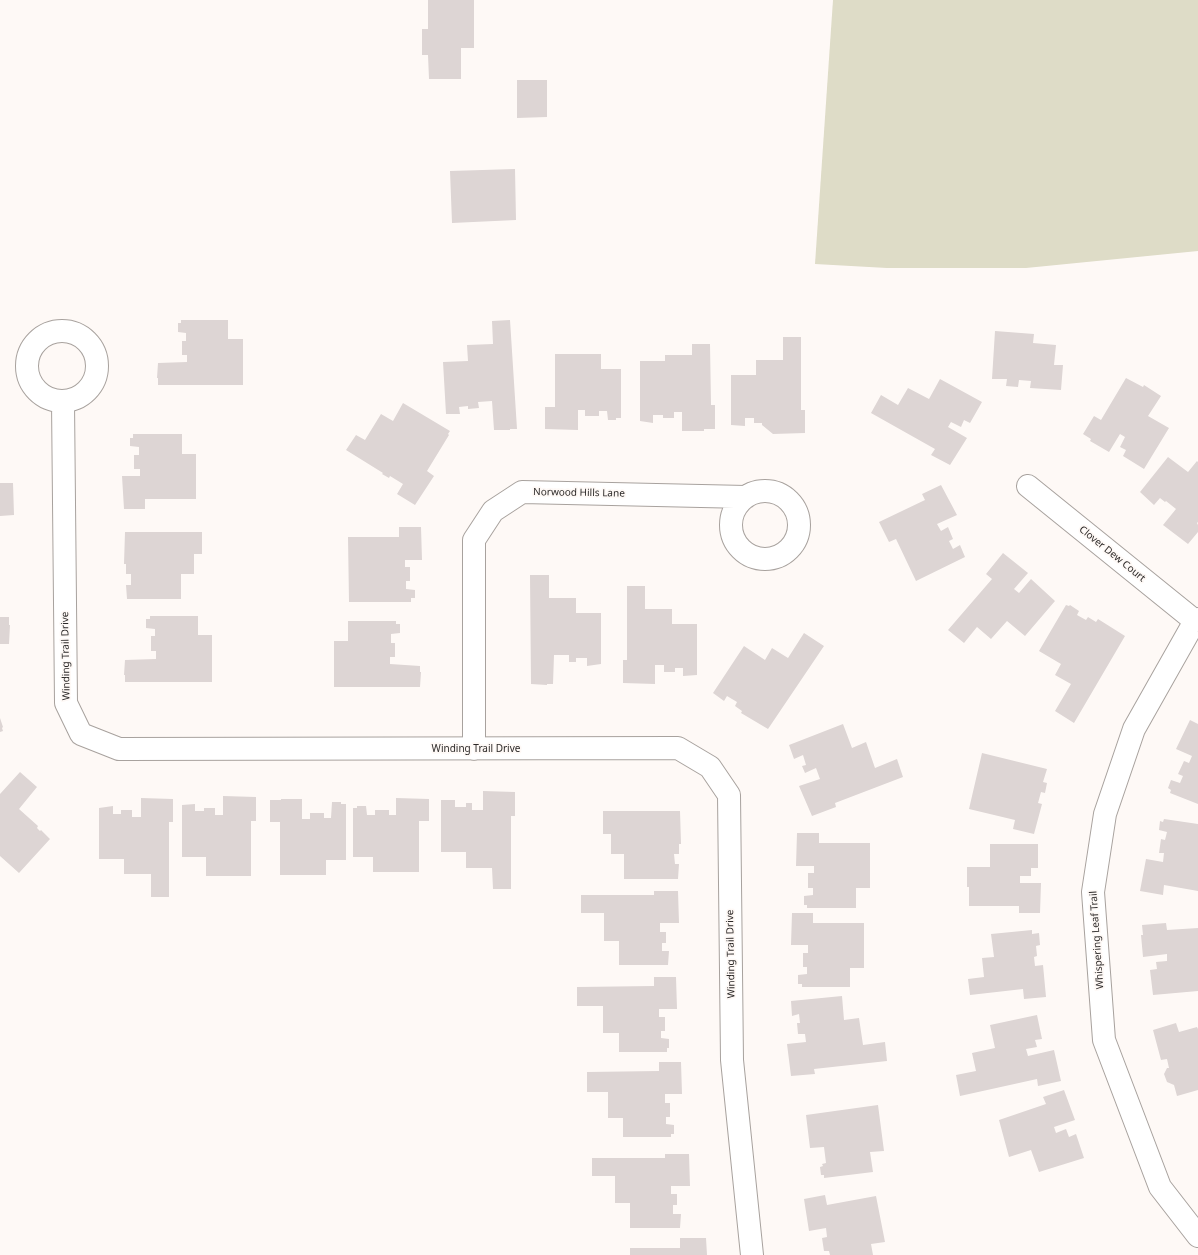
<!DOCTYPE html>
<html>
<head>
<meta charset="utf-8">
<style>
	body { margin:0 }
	canvas { display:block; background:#fef9f6 }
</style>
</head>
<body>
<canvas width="1198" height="1255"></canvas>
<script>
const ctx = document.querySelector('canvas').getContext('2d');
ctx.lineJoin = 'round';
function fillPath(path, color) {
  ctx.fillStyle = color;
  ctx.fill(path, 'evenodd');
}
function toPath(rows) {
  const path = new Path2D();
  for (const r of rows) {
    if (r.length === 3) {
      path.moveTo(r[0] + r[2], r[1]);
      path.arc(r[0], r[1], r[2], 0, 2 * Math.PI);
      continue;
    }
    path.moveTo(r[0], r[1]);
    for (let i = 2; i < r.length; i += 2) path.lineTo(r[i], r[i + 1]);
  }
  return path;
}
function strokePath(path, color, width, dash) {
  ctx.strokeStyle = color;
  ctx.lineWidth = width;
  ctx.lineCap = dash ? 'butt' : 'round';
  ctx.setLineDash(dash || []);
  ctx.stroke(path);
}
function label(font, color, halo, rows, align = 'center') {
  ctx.font = font + ' "Noto Sans",sans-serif';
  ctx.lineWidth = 3.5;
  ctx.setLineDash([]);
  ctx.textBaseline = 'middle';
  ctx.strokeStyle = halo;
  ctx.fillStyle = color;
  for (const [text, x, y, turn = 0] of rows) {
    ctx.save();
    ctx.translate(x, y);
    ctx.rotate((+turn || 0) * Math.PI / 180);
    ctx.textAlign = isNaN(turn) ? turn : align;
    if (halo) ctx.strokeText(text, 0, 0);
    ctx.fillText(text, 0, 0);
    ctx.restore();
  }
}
fillPath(toPath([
	[833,0,1198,0,1198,251,1026,268,887,268,815,264]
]), '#dedcc7');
fillPath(toPath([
	[428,0,474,0,474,48,461,48,461,79,429,79,428,55,422,55,422,29,428,29],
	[517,80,547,80,547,117,517,118],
	[515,169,516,220,452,223,450,171],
	[181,320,228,320,228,339,243,339,243,385,158,385,158,378,157,378,158,363,187,362,187,355,182,355,182,341,186,341,186,333,178,332,178,323,181,323],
	[510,320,517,429,510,429,510,430,494,430,492,401,478,402,479,408,468,409,468,406,459,407,460,414,446,414,443,362,468,361,467,345,493,344,492,321],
	[995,331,1034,334,1033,343,1056,345,1054,365,1063,365,1061,390,1030,388,1031,381,1019,380,1018,387,1006,386,1007,379,992,379],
	[783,337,801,337,801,410,805,410,805,433,773,434,762,425,762,423,754,423,754,418,745,418,745,426,731,425,731,375,756,375,756,360,783,360],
	[692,344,710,344,711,405,715,405,715,429,704,429,704,431,682,431,682,412,674,412,674,418,663,418,663,415,653,415,653,423,640,421,640,361,665,361,665,355,692,355],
	[555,354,601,354,601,369,621,369,621,418,616,418,616,420,608,420,607,411,599,411,599,416,585,416,585,410,578,410,578,430,545,429,545,407,555,407],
	[1126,378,1143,387,1144,385,1161,396,1148,416,1169,428,1144,469,1123,456,1126,450,1120,447,1125,437,1120,434,1109,452,1090,441,1091,439,1083,434,1094,416,1101,420],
	[940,379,982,402,970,423,964,420,961,427,951,422,948,427,967,438,950,465,931,455,935,449,871,413,881,395,898,405,908,388,929,399],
	[403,403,450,431,448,434,449,435,427,471,434,476,415,505,397,494,403,484,390,476,389,478,382,474,383,473,346,450,356,435,365,440,381,414,393,421],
	[133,434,182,434,182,454,196,454,196,499,145,499,145,509,124,509,122,476,140,476,140,469,134,469,134,455,139,455,139,447,130,446,130,438,133,438],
	[1168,457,1188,472,1197,461,1198,462,1198,522,1197,523,1198,525,1198,532,1188,544,1163,525,1176,509,1166,501,1165,502,1160,498,1154,505,1140,492],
	[0,483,13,483,14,515,0,516],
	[941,485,957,515,937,524,941,531,948,527,953,539,949,541,953,549,960,545,965,557,916,581,896,539,889,542,879,522,925,500,922,494],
	[399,527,421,527,422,560,405,560,405,567,410,567,410,581,406,581,406,589,415,590,415,598,411,598,411,602,349,602,348,537,399,537],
	[125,532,202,532,202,554,194,554,194,574,181,574,181,599,127,599,126,585,131,585,131,574,126,574,126,564,124,564],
	[1003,553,1028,573,1014,589,1019,593,1031,579,1055,601,1025,636,1007,621,991,639,977,627,964,643,948,630,992,579,986,574],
	[530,575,549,575,549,598,576,598,576,613,601,613,601,664,587,666,587,658,576,658,576,662,569,662,569,655,554,655,553,684,547,684,547,685,531,684],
	[627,586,645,586,645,609,672,609,672,624,697,624,697,675,683,676,683,668,675,668,675,672,664,672,664,665,655,665,655,684,623,683,623,660,627,660],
	[1066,605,1069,606,1070,605,1079,611,1077,615,1086,620,1088,617,1096,622,1098,619,1125,636,1074,723,1055,711,1071,684,1055,675,1061,664,1039,651],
	[150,616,198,616,198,635,212,635,212,682,125,682,125,675,124,675,125,660,156,659,156,651,151,651,151,636,155,636,155,629,146,628,146,619,150,619],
	[0,617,9,617,9,625,10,625,9,644,0,644],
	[348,621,396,621,396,624,400,624,400,633,391,634,391,643,395,643,395,657,390,657,390,664,420,666,420,672,421,672,420,687,334,687,334,641,348,641],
	[804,633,824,646,768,729,741,713,742,711,735,706,737,702,727,696,724,701,713,693,744,646,765,660,772,648,788,658],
	[0,718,3,727,2,728,3,731,0,732],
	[1190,720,1198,724,1198,804,1170,793,1171,790,1168,788,1171,780,1180,783,1183,776,1178,774,1184,761,1189,763,1192,756,1176,749],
	[843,724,852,748,866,742,875,768,897,759,903,777,835,803,836,807,812,816,799,786,820,779,816,768,805,773,802,766,806,765,803,755,794,759,789,745],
	[982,753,1047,769,1043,782,1047,783,1045,793,1041,792,1038,803,1042,804,1034,834,1013,829,1015,820,969,809],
	[20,772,37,787,19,809,38,826,37,828,40,831,41,830,50,839,19,873,0,856,0,794],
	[483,791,515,792,515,816,511,816,511,889,493,889,492,868,466,868,466,852,441,852,441,800,455,800,455,807,466,807,466,803,472,803,472,810,483,810],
	[223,796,256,797,256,821,251,821,251,876,206,876,206,857,182,857,182,805,195,804,195,811,204,811,204,808,215,808,215,815,223,815],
	[141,798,173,799,173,822,169,822,169,897,151,897,151,874,124,874,124,859,99,859,99,808,113,806,113,814,121,814,121,810,132,810,132,817,141,817],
	[396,798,429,799,429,821,419,821,419,872,373,872,373,857,353,857,353,808,357,808,357,806,366,806,367,815,375,815,375,810,389,810,389,815,396,815],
	[281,799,302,799,302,819,310,819,310,813,324,813,324,818,331,818,332,802,341,802,341,804,346,804,346,860,326,860,326,875,280,875,280,822,270,822,270,800,281,800],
	[603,811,680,811,681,844,679,844,679,854,674,854,675,864,679,864,678,879,624,879,624,854,611,854,611,834,603,834],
	[1164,819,1198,824,1198,891,1164,885,1163,895,1140,891,1146,859,1163,862,1164,853,1159,853,1161,839,1165,840,1167,832,1159,830,1160,821,1163,822],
	[797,833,819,833,819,843,870,843,870,888,856,888,856,908,807,908,807,905,804,905,804,896,813,895,813,888,808,888,808,873,814,873,814,866,796,866],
	[990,844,1038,844,1038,868,1031,868,1031,876,1020,876,1020,883,1041,883,1040,913,1019,913,1019,906,969,906,969,887,967,887,967,867,990,867],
	[654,891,678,891,679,923,660,923,660,932,666,932,666,943,662,943,662,951,669,951,668,965,619,965,619,941,604,941,604,913,581,913,581,895,654,895],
	[792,913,813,913,813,923,864,923,864,968,850,968,850,987,802,987,802,984,798,984,798,975,807,974,807,967,803,967,803,953,808,953,808,945,791,945],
	[1166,923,1167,930,1198,928,1198,991,1153,995,1150,970,1157,969,1156,962,1167,961,1167,954,1143,957,1141,935,1143,935,1142,925],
	[1032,930,1032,934,1039,933,1040,945,1036,946,1037,956,1034,957,1035,966,1043,965,1046,997,1024,999,1023,989,970,995,968,979,984,977,982,958,994,957,991,934],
	[654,977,676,977,677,1009,659,1009,659,1017,665,1017,665,1031,661,1031,661,1038,669,1039,669,1048,667,1048,667,1052,619,1052,619,1033,603,1033,603,1006,577,1006,577,987,654,986],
	[842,996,844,1020,859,1018,863,1045,885,1042,887,1061,814,1069,815,1074,791,1076,787,1044,806,1042,805,1034,798,1034,797,1023,800,1023,799,1014,792,1016,791,1001],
	[1037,1015,1042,1039,1035,1040,1037,1047,1026,1049,1028,1056,1054,1050,1061,1081,1038,1086,1037,1079,960,1096,956,1075,976,1071,972,1053,995,1048,990,1025],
	[1176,1023,1179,1032,1197,1027,1198,1029,1198,1090,1177,1096,1174,1085,1167,1082,1164,1074,1167,1068,1169,1068,1167,1059,1161,1060,1153,1030],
	[659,1062,681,1062,682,1094,665,1094,665,1103,670,1103,670,1117,666,1117,666,1124,674,1125,674,1134,671,1134,671,1137,623,1137,623,1118,608,1118,608,1092,587,1092,587,1072,659,1071],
	[1064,1090,1075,1120,1054,1127,1056,1133,1066,1129,1069,1137,1076,1134,1084,1158,1039,1172,1031,1150,1009,1157,999,1120,1046,1104,1043,1097],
	[878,1105,884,1151,870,1152,873,1172,824,1178,824,1175,821,1175,820,1167,823,1166,822,1164,826,1163,824,1147,810,1148,806,1115],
	[665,1154,689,1154,690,1186,671,1186,671,1194,677,1194,677,1205,673,1205,673,1214,681,1214,680,1228,630,1228,630,1203,615,1203,615,1176,592,1176,592,1158,665,1158],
	[825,1195,827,1205,876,1196,885,1242,871,1244,873,1255,830,1255,829,1251,824,1251,822,1238,827,1237,826,1228,809,1231,804,1199],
	[680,1238,706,1238,707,1255,630,1255,630,1248,680,1248]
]), '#ddd5d4');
const minor = toPath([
	[62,366,35],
	[63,402,66,703,81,734,119,749,678,748,710,767,729,795,732,1060,752,1255],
	[1028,486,1195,621],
	[765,525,34],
	[1198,619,1195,621,1134,729,1105,814,1093,892,1104,1040,1160,1187,1198,1236],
	[474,749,474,540,493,511,522,492,746,497]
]);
strokePath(minor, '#a8a29e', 24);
strokePath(minor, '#fff', 22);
label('10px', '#2c2928', '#fef9f6', [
	["Norwood Hills Lane",579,493,1],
	["Clover Dew Court",1112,554,39],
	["Winding Trail Drive",66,656,-91],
	["Winding Trail Drive",476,749],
	["Whispering Leaf Trail",1097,940,-94],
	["Winding Trail Drive",731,954,-91]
]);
</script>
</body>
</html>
